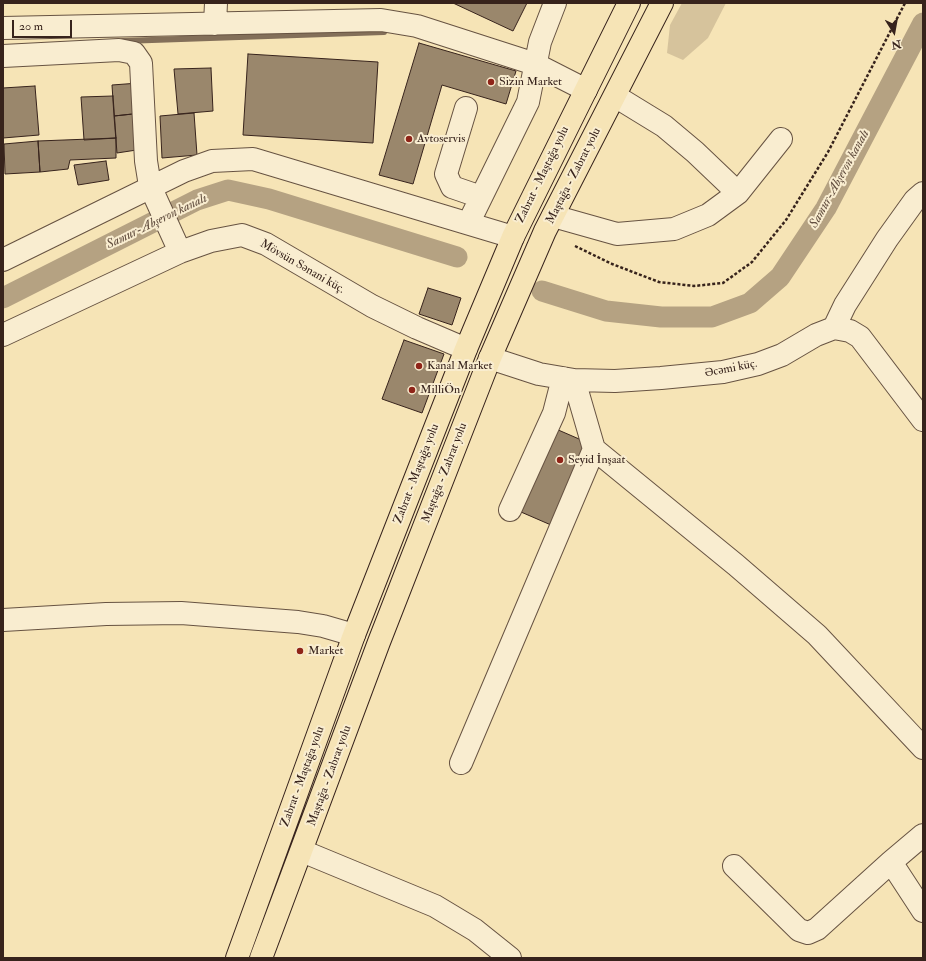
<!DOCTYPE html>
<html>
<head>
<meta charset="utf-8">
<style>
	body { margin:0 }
	#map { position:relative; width:926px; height:961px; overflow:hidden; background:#f6e4b6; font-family:"IM FELL Double Pica",serif }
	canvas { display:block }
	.frame { position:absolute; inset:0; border:4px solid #37231c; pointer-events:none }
	.north { position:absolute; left:874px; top:12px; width:40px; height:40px; -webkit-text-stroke:3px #f9edd0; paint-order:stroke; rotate:169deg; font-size:11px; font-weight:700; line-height:16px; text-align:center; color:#37231c }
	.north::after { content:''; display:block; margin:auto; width:14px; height:18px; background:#37231c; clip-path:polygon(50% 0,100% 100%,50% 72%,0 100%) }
	.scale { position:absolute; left:12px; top:20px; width:60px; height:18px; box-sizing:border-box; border:2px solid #37231c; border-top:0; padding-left:5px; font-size:12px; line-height:14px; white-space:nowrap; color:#37231c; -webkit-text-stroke:3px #f9edd0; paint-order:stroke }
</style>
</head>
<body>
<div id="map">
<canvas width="926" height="961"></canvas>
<div class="frame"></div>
<div class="north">N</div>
<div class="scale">20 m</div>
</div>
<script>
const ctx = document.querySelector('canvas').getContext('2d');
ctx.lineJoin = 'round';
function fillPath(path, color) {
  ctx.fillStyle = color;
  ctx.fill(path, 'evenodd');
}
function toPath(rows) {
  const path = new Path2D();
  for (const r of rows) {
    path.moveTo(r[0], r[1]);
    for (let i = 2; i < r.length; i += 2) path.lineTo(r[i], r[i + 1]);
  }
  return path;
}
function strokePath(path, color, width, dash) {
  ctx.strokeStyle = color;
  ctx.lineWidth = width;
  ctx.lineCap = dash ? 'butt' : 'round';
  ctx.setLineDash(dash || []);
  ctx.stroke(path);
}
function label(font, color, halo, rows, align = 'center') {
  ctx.font = font + ' "IM FELL Double Pica",serif';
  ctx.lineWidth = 4;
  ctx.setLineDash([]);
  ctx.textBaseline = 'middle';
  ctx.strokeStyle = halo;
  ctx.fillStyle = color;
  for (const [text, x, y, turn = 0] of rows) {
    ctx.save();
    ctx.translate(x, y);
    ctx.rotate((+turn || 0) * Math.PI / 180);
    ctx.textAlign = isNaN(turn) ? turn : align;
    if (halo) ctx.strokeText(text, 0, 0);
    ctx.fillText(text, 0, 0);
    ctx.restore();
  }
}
fillPath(toPath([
	[682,3,726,3,708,38,683,60,667,53,670,25]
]), '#d6c39c');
strokePath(toPath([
	[123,41,384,32]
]), '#836f59', 6);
strokePath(toPath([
	[542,291,606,311,661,317,712,317,750,303,780,277,826,208,923,23],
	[3,298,197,200,228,190,269,199,457,257]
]), '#b5a282', 21);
const building = toPath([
	[453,3,527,3,513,31,453,3],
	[419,43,516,71,506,104,442,85,413,184,379,175,419,43],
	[248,54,378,62,373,143,243,135,248,54],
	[211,68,213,111,178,114,174,69,211,68],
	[139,83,142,113,114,116,112,85,139,83],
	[35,86,39,135,3,138,3,88,35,86],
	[113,96,116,138,84,140,81,97,113,96],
	[142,113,143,149,117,153,114,116,142,113],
	[194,113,197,155,162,158,160,116,194,113],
	[116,138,116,158,70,160,68,169,40,172,38,141,116,138],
	[38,141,40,172,5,174,4,144,38,141],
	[106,161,109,180,78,185,74,165,106,161],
	[428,288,461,298,452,325,419,314,428,288],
	[404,340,444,354,422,413,382,399,404,340],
	[556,429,586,442,551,525,521,512,556,429]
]);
fillPath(building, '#9a876c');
strokePath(building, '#37231c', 1);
const minor = toPath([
	[215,24,216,3],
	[3,28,381,20,417,26,535,64,586,90],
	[3,56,119,50,134,53,141,63,146,161,150,186,180,252],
	[615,96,664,126,695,152,738,193],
	[466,108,446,174,452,187,481,197],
	[553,216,617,234,674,229,708,215,738,193,781,139],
	[469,222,528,102,540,42,555,3],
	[3,260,184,171,212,161,253,159,513,237],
	[834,328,845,305,887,239,915,200,923,193],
	[3,335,180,252,211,241,242,235,266,244,372,306,417,328,466,349],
	[490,358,539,374,574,380,615,381,661,378,723,372,758,364,782,355,816,335,834,328,850,331,860,337,923,420],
	[574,380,594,449,736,565,817,635,923,748],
	[510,510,554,413,563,378],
	[3,620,106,614,181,613,298,622,323,626,354,635],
	[461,763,594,449],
	[923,835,891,862,923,911],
	[302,851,435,906,475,930,510,958],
	[734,866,799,930,808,933,817,929,891,862]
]);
const major = toPath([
	[237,958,354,635,466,349,513,237,629,3],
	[261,958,379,642,490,358,545,231,662,3]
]);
strokePath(minor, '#675342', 24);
strokePath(major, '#37231c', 24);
strokePath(toPath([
	[575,246,612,264,659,282,694,286,723,283,752,262,786,220,828,152,905,3]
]), '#37231c', 2.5, [3, 2]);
strokePath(minor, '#f9edd0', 22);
strokePath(major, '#f6e4b6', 22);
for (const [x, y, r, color] of [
	[491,82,4,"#8f2418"],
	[409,139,4,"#8f2418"],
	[419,366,4,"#8f2418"],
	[412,390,4,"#8f2418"],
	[560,460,4,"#8f2418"],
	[300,651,4,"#8f2418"]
]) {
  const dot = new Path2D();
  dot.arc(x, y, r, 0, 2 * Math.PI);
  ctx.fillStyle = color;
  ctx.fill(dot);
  strokePath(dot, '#f9edd0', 1.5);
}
label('12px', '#37231c', '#f9edd0', [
	["Sizin Market",499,82],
	["Avtoservis",417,139],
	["Kanal Market",427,366],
	["MilliÖn",420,390],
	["Seyid İnşaat",568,460],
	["Market",308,651]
], 'left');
label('12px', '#37231c', '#f9edd0', [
	["Zabrat - Maştağa yolu",543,175,-64],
	["Maştağa - Zabrat yolu",574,176,-63],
	["Mövsün Sənani küç.",302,267,30],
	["Əcəmi küç.",731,369,-11],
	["Maştağa - Zabrat yolu",445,473,-69],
	["Zabrat - Maştağa yolu",417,474,-69],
	["Maştağa - Zabrat yolu",330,776,-70],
	["Zabrat - Maştağa yolu",303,777,-70]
]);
label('italic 13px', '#634f40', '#f9edd0', [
	["Samur-Abşeron kanalı",840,179,-61],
	["Samur-Abşeron kanalı",157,222,-26]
]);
</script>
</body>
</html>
